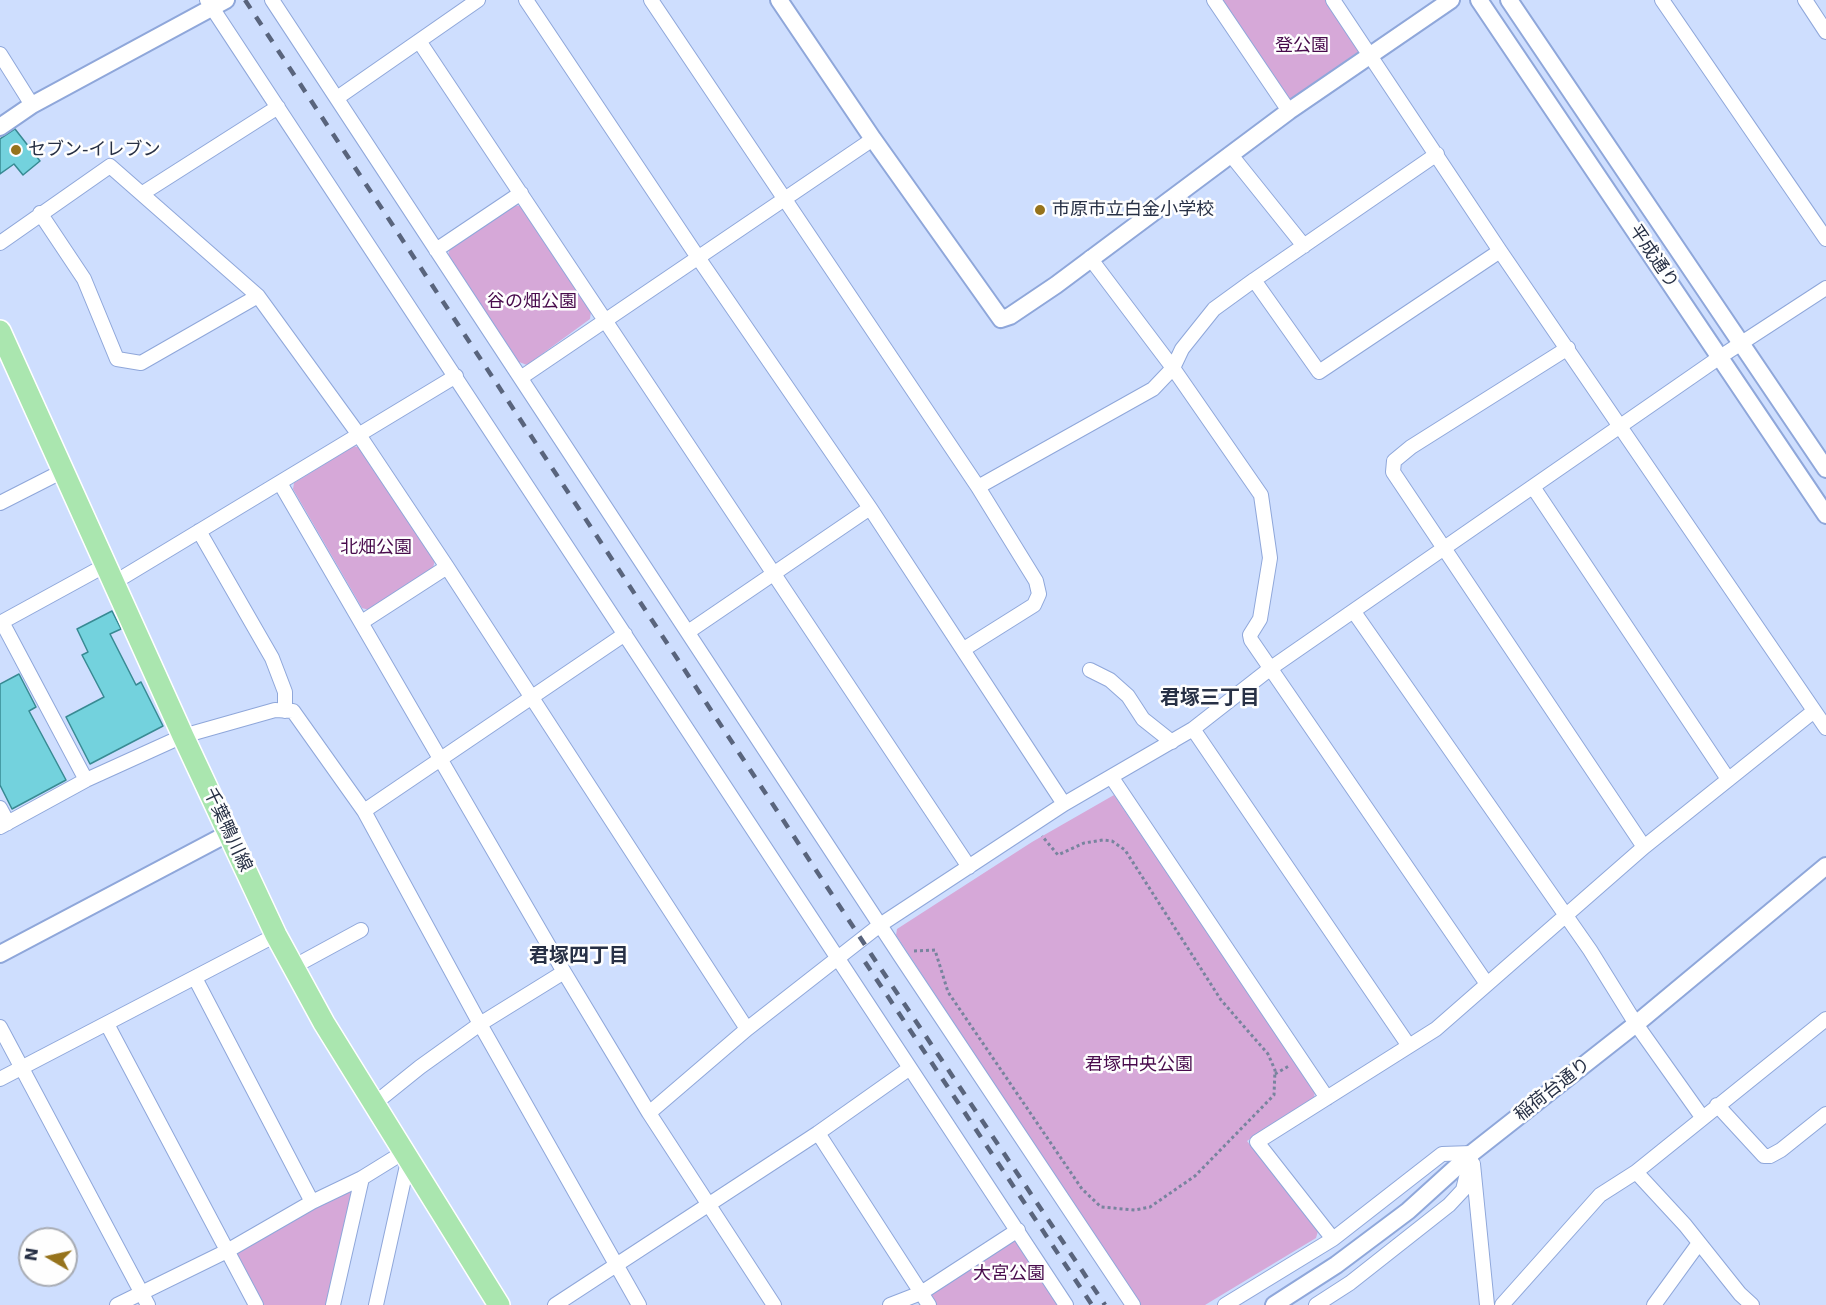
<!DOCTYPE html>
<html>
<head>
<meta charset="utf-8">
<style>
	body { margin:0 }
	#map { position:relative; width:1826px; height:1305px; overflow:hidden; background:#cedefe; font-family:"DejaVu Sans",sans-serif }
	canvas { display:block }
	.north { position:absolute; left:18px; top:1227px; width:60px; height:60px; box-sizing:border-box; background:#fefefe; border:2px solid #a8acb4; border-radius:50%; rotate:279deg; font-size:16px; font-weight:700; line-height:24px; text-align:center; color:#273045 }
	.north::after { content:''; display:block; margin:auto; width:21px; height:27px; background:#96731c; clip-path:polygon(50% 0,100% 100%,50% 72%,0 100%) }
</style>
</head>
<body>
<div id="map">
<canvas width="1826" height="1305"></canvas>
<div class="north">N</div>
</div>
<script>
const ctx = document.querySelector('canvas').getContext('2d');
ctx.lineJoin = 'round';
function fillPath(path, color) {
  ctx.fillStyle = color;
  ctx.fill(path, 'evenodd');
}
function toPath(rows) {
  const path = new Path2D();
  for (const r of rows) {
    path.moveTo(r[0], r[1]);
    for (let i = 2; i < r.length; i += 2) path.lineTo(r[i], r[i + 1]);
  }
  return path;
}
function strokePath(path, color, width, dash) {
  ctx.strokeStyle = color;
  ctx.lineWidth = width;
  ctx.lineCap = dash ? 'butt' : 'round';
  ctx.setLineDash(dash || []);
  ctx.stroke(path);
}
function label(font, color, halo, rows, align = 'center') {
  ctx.font = font + ' "DejaVu Sans","Noto Sans JP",sans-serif';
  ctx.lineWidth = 5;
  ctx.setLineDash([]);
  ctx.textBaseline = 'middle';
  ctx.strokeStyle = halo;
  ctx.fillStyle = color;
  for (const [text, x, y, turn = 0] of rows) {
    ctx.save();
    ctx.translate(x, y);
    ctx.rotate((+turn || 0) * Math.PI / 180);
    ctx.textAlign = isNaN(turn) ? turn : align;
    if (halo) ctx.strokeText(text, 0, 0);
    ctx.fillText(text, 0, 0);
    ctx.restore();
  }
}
fillPath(toPath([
	[1214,0,1333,0,1371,56,1289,111],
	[514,205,521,206,591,312,590,319,527,365,519,362,448,255,450,248],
	[354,446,361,448,435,560,433,568,369,610,362,608,293,489,294,483],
	[1114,795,1315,1091,1314,1098,1247,1141,1319,1228,1316,1238,1205,1305,1140,1305,896,935,897,929,1032,842],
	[362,1178,333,1305,256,1305,227,1251],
	[1018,1230,1066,1305,929,1305,921,1293]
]), '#d6a8d8');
const building = toPath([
	[15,129,40,161,23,175,14,164,0,174,0,139,15,129],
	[112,611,121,629,110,634,136,685,141,682,163,726,90,764,66,717,104,697,82,655,88,652,77,629,112,611],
	[19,674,36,707,29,711,66,780,12,809,0,785,0,684,19,674]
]);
fillPath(building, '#73d2dd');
strokePath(building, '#388a93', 1.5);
const minor = toPath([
	[207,0,1066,1305],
	[272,0,901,957,1133,1305],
	[526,0,699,259,870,508,1064,804],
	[651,0,978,487,1036,581,1039,594,1034,605,964,649],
	[1214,0,1289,111],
	[1333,0,1500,251,1826,728],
	[1662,0,1826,239],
	[1805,0,1826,32],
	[419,41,969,867],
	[0,54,32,105],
	[337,98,478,0],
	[1231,155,1304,246],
	[143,193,278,107],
	[40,213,84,279,117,359,141,363,258,296],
	[0,243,110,166,258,296,359,435,447,567,747,1029],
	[436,250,521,193],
	[1090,258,1173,368,1261,495,1270,558,1260,619,1250,635,1251,640,1487,984],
	[1254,280,1437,154],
	[1568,348,1411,447,1394,461,1393,472,1644,847],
	[522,377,873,139],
	[280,483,564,972,649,1113,774,1305],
	[978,487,1153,389,1173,368,1182,349,1214,309,1254,280,1319,372,1500,251],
	[1533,487,1728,779],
	[0,503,63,471],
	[199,531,272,658,285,692,285,711],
	[115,582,456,376],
	[1354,612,1590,950,1636,1024,1702,1117],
	[2,622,86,780],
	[362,622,447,567],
	[0,623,106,565],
	[688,632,870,508],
	[1090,670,1110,680,1128,696,1143,719,1172,742],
	[1193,729,1409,1046],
	[1112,778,1327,1098],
	[0,808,8,823],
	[364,811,625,634],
	[0,827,86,780,183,736,275,710,293,711,364,811,480,1024,639,1305],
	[293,967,361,930],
	[195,978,312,1202],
	[107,1024,256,1305],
	[0,1027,148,1305],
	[0,1079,276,935],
	[374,1104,420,1067,480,1024,564,972],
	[1717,1105,1764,1156,1770,1156,1781,1150,1826,1114],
	[649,1113,747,1029,880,925,1064,804,1193,729,1271,668,1720,357,1826,288],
	[818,1133,929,1305],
	[1473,1164,1487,1305],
	[1636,1172,1685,1225,1740,1294,1752,1305],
	[1333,1239,1257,1142,1436,1029,1644,847,1814,711],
	[117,1305,227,1251,312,1202,362,1178,404,1152],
	[333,1305,362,1178],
	[376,1305,408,1161],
	[555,1305,818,1133,910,1068],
	[890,1305,921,1293,1018,1230],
	[1225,1305,1333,1239,1442,1154,1472,1153],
	[1316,1305,1350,1283,1449,1205,1463,1190,1472,1153],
	[1502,1305,1600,1195,1636,1172,1826,1019],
	[1654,1305,1699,1243]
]);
const tertiary = toPath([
	[779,0,873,139,1001,319,1010,316,1056,285,1289,111,1451,0],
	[1479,0,1826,515],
	[1509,0,1826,469],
	[0,127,32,105,226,0],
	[0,954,229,833],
	[1274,1305,1336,1265,1408,1211,1472,1153,1636,1024,1826,866]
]);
const primary = toPath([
	[0,331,183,736,276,935,324,1023,499,1305]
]);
strokePath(minor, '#8fa7da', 16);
strokePath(tertiary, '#8fa7da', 20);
strokePath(primary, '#fff', 24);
strokePath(toPath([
	[914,951,935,950,948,992,1082,1189,1101,1207,1135,1210,1150,1207,1195,1176,1274,1095,1275,1070,1268,1054,1221,1000,1125,850,1112,841,1103,840,1084,843,1058,855,1042,836],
	[1275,1074,1289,1066]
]), '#78849e', 3, [3, 3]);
strokePath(minor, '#fff', 14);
strokePath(tertiary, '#fff', 16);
strokePath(primary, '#aae6af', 21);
strokePath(toPath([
	[245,0,871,954,1105,1305],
	[865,962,1092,1305]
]), '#59647c', 4.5, [10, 10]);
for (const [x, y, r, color] of [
	[16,150,6,"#96731c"],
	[1040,210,6,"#96731c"]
]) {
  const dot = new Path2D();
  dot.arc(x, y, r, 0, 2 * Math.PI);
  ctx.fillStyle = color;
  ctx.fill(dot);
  strokePath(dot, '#fefefe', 2);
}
label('18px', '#480b4c', '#fefefe', [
	["登公園",1302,46],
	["谷の畑公園",532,302],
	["北畑公園",376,548],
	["君塚中央公園",1139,1065],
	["大宮公園",1009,1274]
]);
label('18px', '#273045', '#fefefe', [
	["セブン-イレブン",28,150],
	["市原市立白金小学校",1052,210]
], 'left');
label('18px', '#273045', '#fefefe', [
	["平成通り",1653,257,56],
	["千葉鴨川線",227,830,65],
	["稲荷台通り",1553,1090,-38]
]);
label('bold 20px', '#273045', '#fefefe', [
	["君塚三丁目",1210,699],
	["君塚四丁目",579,957]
]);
</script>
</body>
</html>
